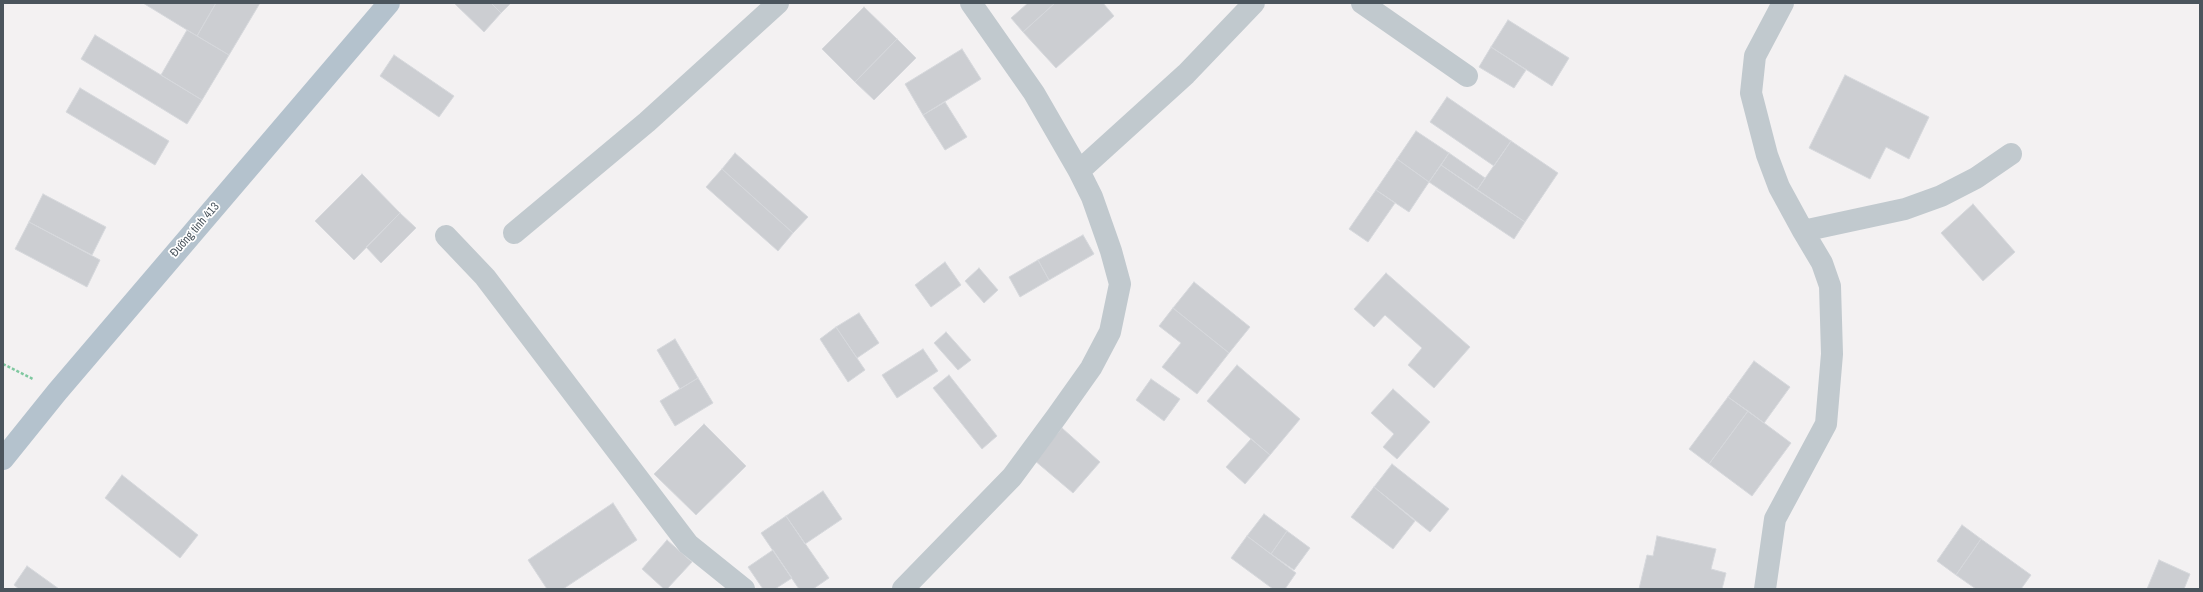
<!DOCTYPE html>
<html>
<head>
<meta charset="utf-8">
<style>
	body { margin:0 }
	#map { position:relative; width:2203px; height:592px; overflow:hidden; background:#f3f1f2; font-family:"Archivo Narrow",sans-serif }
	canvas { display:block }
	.frame { position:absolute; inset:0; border:4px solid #4b555d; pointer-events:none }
</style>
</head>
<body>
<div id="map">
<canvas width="2203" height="592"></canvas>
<div class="frame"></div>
</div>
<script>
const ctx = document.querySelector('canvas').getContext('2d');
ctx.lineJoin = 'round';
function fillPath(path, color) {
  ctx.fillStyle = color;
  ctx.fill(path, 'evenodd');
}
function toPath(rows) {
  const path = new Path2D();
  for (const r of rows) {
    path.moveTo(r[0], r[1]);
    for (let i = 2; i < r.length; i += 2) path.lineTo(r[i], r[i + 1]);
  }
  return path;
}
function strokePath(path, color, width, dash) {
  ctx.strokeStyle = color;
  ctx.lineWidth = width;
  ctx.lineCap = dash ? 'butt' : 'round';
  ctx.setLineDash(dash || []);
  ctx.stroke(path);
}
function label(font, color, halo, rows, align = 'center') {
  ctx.font = font + ' "Archivo Narrow",sans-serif';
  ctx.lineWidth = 3.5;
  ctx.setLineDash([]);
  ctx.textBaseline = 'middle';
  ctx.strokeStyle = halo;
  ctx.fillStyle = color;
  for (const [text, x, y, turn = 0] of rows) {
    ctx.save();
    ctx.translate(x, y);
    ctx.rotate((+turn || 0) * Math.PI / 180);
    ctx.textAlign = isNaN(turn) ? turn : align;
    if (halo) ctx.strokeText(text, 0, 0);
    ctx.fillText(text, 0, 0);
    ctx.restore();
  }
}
const building = toPath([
	[143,3,216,3,197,36,143,3],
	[216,3,260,3,229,55,197,36,216,3],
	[454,3,491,3,501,13,484,32,454,3],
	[491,3,511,3,501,13,491,3],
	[1028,3,1055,3,1023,32,1011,18,1028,3],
	[1055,3,1103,3,1114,16,1056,68,1023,32,1055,3],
	[864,7,897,39,855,82,822,49,864,7],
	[1508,20,1569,58,1552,86,1491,47,1508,20],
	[187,30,229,55,202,100,161,75,187,30],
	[95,35,202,100,187,124,81,59,95,35],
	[897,39,916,58,874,100,855,82,897,39],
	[1491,47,1526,70,1514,88,1479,67,1491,47],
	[962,49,981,79,923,115,905,84,962,49],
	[394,55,454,96,439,117,380,76,394,55],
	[1845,75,1929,117,1909,159,1886,147,1870,179,1809,148,1845,75],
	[80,88,169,141,155,165,66,112,80,88],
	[1447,97,1511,141,1494,166,1430,122,1447,97],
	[945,102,967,137,945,150,923,115,945,102],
	[1416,131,1449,153,1429,182,1397,159,1416,131],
	[1511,141,1558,173,1525,222,1477,190,1511,141],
	[735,153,808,217,793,233,722,169,735,153],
	[1449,153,1485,178,1477,190,1441,165,1449,153],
	[1397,159,1429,182,1409,212,1376,190,1397,159],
	[1441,165,1525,222,1514,239,1429,182,1441,165],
	[722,169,793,233,778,251,706,187,722,169],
	[362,174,400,213,354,260,315,221,362,174],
	[1376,190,1395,203,1368,242,1349,229,1376,190],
	[43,194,106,227,92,255,29,222,43,194],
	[1973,204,2015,252,1983,281,1941,233,1973,204],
	[400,213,416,228,381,263,366,247,400,213],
	[29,222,100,260,87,287,15,249,29,222],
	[1083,235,1094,254,1049,280,1038,260,1083,235],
	[1038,260,1049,280,1020,297,1009,277,1038,260],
	[945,262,961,285,931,307,915,285,945,262],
	[979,268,998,290,984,303,965,281,979,268],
	[1386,273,1470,347,1434,388,1408,365,1422,348,1385,315,1374,327,1354,309,1386,273],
	[1194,282,1250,327,1229,353,1173,308,1194,282],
	[1173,308,1229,353,1197,394,1162,367,1181,343,1159,326,1173,308],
	[859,313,879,343,857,358,836,327,859,313],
	[836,327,865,370,848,382,820,339,836,327],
	[946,332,971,360,958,370,934,343,946,332],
	[675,339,698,378,680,389,657,350,675,339],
	[923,349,938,371,897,398,882,375,923,349],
	[1754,361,1790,387,1764,423,1728,397,1754,361],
	[1237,365,1300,419,1270,455,1207,401,1237,365],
	[949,375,997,436,982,449,933,388,949,375],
	[698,378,713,403,675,426,660,401,698,378],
	[1151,379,1180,399,1164,421,1136,400,1151,379],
	[1393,389,1430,422,1397,459,1383,447,1394,434,1371,413,1393,389],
	[1728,397,1748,411,1709,464,1689,449,1728,397],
	[1748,411,1791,443,1752,496,1709,464,1748,411],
	[704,424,746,466,696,515,654,474,704,424],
	[1062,428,1100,462,1073,493,1034,460,1062,428],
	[1251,439,1270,455,1245,484,1226,467,1251,439],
	[1392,464,1449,509,1430,532,1374,487,1392,464],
	[122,475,198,535,180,558,105,498,122,475],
	[1374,487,1415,521,1393,549,1351,517,1374,487],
	[823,491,842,519,805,544,786,516,823,491],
	[613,503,637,540,563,589,547,589,528,560,613,503],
	[1264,514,1287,531,1271,554,1247,536,1264,514],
	[786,516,829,578,813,589,799,589,761,533,786,516],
	[1962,525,1981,539,1956,575,1937,561,1962,525],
	[1287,531,1310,548,1294,570,1271,554,1287,531],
	[1247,536,1296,573,1285,589,1273,589,1231,558,1247,536],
	[1657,536,1716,549,1711,569,1726,573,1722,589,1639,589,1647,555,1653,556,1657,536],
	[1981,539,2031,575,2021,589,1976,589,1956,575,1981,539],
	[667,540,692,562,667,589,664,589,642,569,667,540],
	[773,550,792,578,775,589,763,589,748,567,773,550],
	[2159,560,2190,574,2184,589,2147,589,2159,560],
	[27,566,59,589,19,589,14,585,27,566]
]);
fillPath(building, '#ccced2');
strokePath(building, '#d6d8dc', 1);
strokePath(toPath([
	[3,364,33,379]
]), '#7fc8a0', 2.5, [3, 2]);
strokePath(toPath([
	[1362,3,1467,76],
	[1079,171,1186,74,1254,3],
	[1803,231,1905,209,1941,196,1976,178,2011,154],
	[514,233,647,122,778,3],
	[446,236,485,277,688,544,744,589],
	[903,589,1012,477,1057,416,1091,368,1110,332,1120,284,1111,251,1092,197,1079,171,1034,93,971,3],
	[1765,589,1775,519,1826,424,1832,354,1830,286,1822,263,1803,231,1779,187,1767,155,1751,93,1755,56,1783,3]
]), '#c1c9ce', 22);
strokePath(toPath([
	[3,459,57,392,389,3]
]), '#b4c2cd', 22);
label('12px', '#4b555d', '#fff', [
	["Đường tỉnh 413",195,230,-49]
]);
</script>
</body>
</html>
